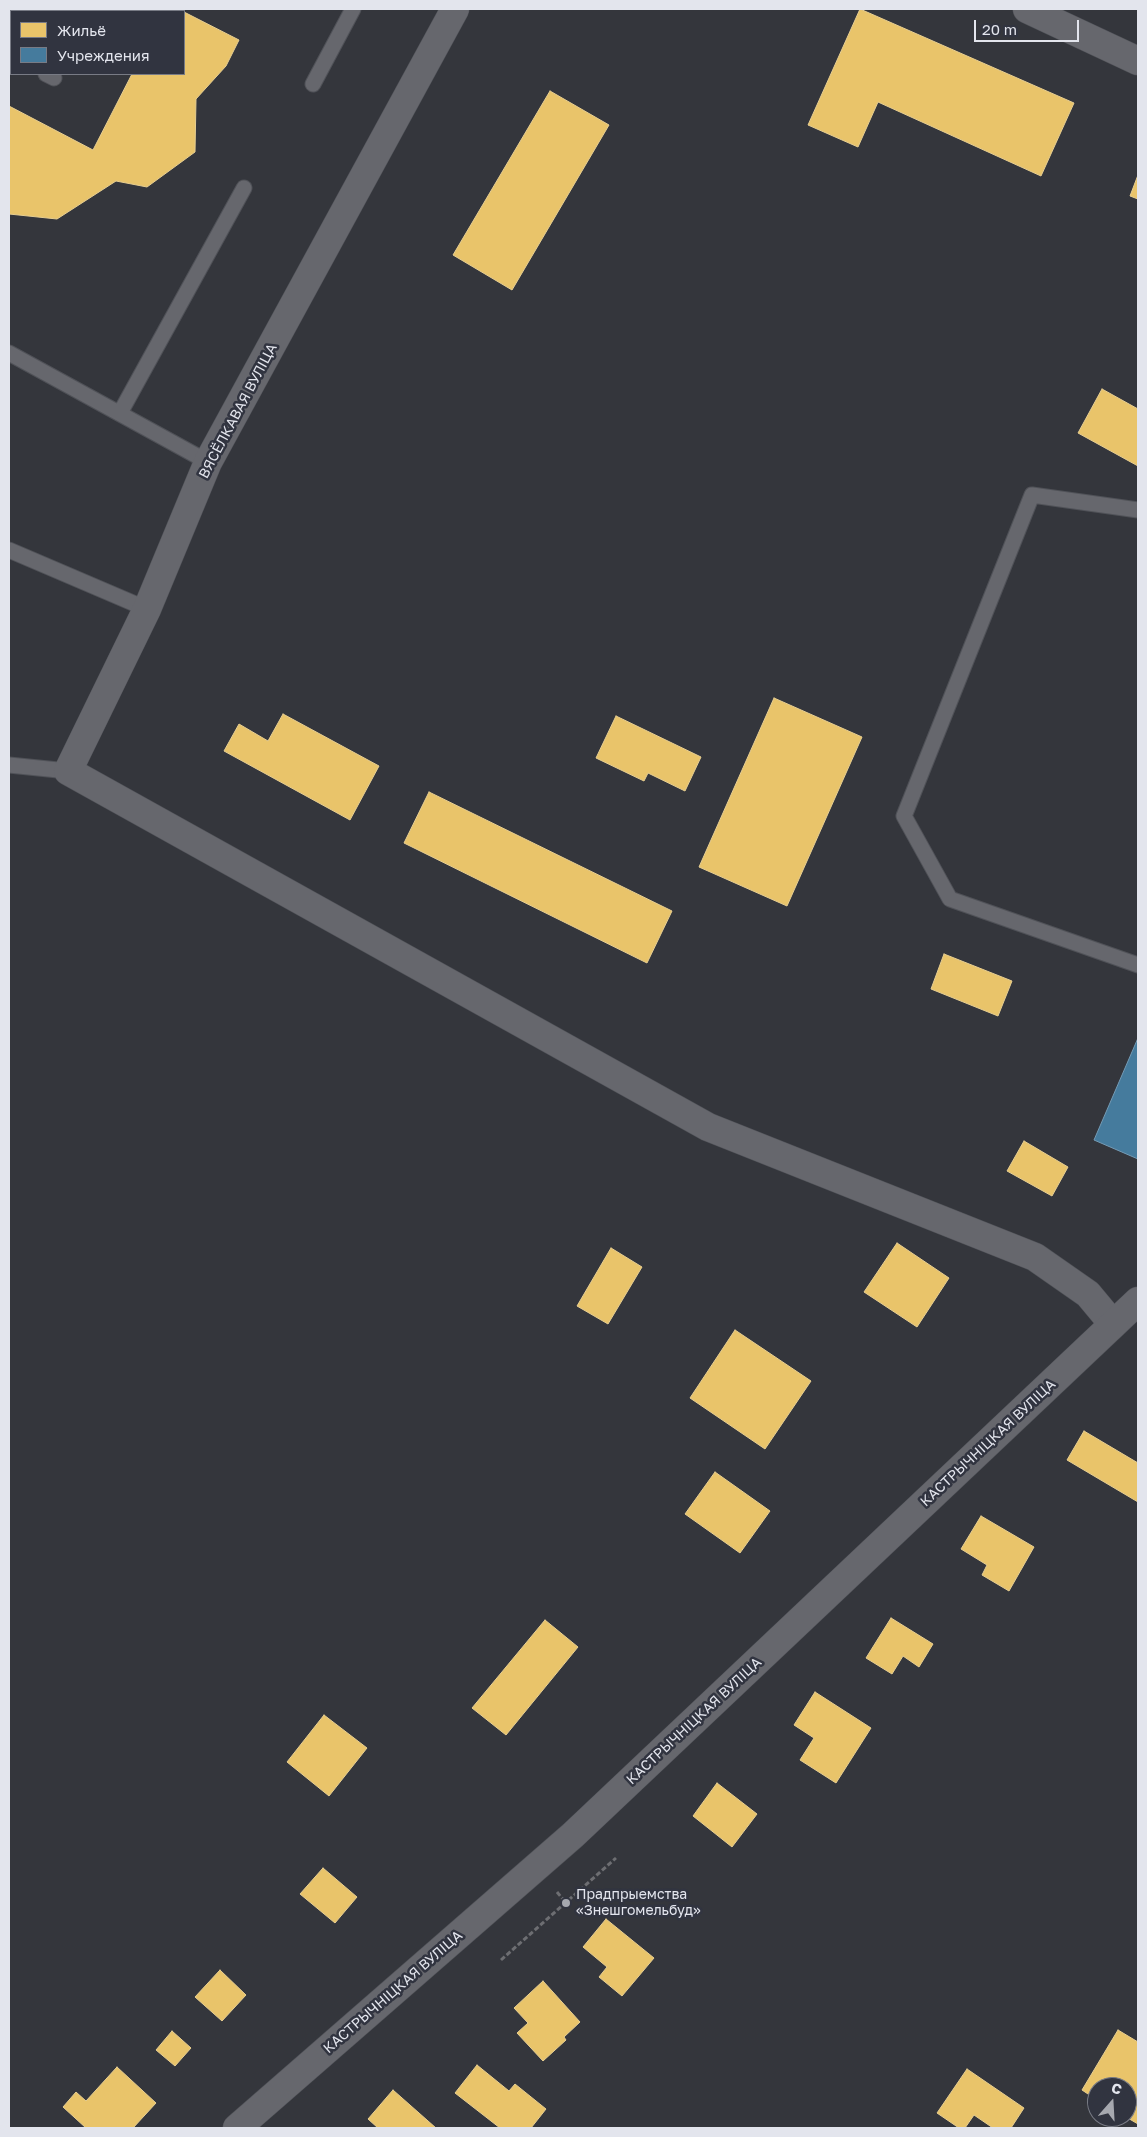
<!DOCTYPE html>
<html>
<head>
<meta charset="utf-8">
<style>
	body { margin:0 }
	#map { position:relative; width:1147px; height:2137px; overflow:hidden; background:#34363c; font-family:"Golos Text",sans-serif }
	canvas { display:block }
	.frame { position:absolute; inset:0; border:10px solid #e3e5ed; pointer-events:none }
	.legend { position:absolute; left:10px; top:10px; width:175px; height:65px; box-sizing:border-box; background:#313440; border:1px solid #787b85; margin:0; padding:6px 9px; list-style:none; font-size:15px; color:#e3e5ed }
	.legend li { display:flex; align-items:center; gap:10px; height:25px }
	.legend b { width:25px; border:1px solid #787b85 }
	.north { position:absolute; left:1087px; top:2077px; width:50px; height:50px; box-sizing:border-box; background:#313440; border:1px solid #787b85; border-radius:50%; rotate:19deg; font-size:14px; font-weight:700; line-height:20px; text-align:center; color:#e3e5ed }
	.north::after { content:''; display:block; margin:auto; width:18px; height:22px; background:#a6a8af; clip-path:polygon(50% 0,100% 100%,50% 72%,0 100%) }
	.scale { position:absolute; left:974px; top:20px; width:105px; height:22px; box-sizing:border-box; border:2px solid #e3e5ed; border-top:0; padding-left:6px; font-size:15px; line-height:18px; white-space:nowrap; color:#e3e5ed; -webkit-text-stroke:4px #313440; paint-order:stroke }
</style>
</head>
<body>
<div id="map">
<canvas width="1147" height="2137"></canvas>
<div class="frame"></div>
<ul class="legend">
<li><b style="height:14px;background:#e9c46a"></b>Жильё</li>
<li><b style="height:14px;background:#457b9d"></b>Учреждения</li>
</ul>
<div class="north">С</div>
<div class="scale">20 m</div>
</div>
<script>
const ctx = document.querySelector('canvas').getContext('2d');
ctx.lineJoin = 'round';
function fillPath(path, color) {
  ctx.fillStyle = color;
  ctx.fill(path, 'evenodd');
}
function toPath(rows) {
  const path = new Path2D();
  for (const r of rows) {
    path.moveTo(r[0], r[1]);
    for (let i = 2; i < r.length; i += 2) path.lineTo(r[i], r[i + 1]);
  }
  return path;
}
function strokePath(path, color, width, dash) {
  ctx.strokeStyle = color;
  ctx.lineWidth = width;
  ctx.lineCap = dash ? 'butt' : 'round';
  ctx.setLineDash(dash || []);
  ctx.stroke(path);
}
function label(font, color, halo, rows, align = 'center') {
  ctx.font = font + ' "Golos Text",sans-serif';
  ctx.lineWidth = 5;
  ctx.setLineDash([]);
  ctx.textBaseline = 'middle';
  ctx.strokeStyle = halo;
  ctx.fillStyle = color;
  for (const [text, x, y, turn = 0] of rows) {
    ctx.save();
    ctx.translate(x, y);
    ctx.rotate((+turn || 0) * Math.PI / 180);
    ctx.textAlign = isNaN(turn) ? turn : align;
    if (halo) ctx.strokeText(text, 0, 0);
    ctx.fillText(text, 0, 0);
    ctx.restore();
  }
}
const homes = toPath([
	[166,9,177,9,182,11,164,11,166,9],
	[860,9,1074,103,1041,176,878,102,858,147,808,125,860,9],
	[184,12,239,40,226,66,196,99,195,152,147,187,116,181,57,219,9,214,9,106,93,150,132,74,184,74,184,12],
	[550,91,609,125,512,290,453,255,550,91],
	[1138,175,1138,199,1130,196,1138,175],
	[1102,389,1138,409,1138,466,1078,433,1102,389],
	[774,698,862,737,787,906,699,867,774,698],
	[283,714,379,766,350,820,224,751,239,724,268,741,283,714],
	[616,716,701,757,685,791,648,773,644,781,596,758,616,716],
	[429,792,672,911,647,963,404,843,429,792],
	[944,954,1012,981,998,1016,931,989,944,954],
	[1024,1141,1068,1167,1052,1196,1007,1171,1024,1141],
	[897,1243,949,1278,917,1327,864,1292,897,1243],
	[611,1248,642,1267,608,1324,577,1306,611,1248],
	[735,1330,811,1381,765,1449,690,1398,735,1330],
	[1084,1431,1138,1463,1138,1502,1067,1460,1084,1431],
	[715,1472,770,1511,740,1553,685,1514,715,1472],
	[981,1516,1034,1547,1009,1591,982,1575,987,1565,961,1549,981,1516],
	[891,1618,933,1644,919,1667,903,1656,892,1674,866,1658,891,1618],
	[545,1620,578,1647,506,1735,472,1708,545,1620],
	[815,1692,871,1728,836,1783,800,1760,814,1738,794,1725,815,1692],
	[324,1715,367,1748,329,1796,287,1762,324,1715],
	[717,1783,757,1814,732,1847,693,1816,717,1783],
	[323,1868,357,1897,335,1923,300,1894,323,1868],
	[606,1919,654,1958,622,1996,599,1977,607,1967,583,1947,606,1919],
	[220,1970,246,1995,222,2021,195,1997,220,1970],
	[543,1981,580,2022,564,2037,566,2040,543,2061,517,2033,528,2023,514,2008,543,1981],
	[1118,2030,1138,2042,1138,2124,1126,2117,1127,2087,1097,2087,1097,2100,1082,2090,1118,2030],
	[172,2031,191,2048,175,2066,156,2050,172,2031],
	[477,2065,509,2091,515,2084,546,2109,531,2128,500,2128,455,2093,477,2065],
	[117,2067,156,2103,133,2128,86,2128,63,2107,76,2092,86,2101,117,2067],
	[967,2069,1024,2108,1011,2128,993,2128,974,2115,965,2128,959,2128,937,2113,967,2069],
	[393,2090,436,2128,378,2128,368,2119,393,2090]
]);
fillPath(homes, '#e9c46a');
strokePath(homes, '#e7ce91', 1);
const public = toPath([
	[1138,1038,1138,1159,1094,1140,1138,1038]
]);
fillPath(public, '#457b9d');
strokePath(public, '#749bb5', 1);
const service = toPath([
	[9,54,11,55],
	[46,74,54,78],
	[313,84,353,9],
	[9,353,208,462],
	[120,413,244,188],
	[1138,510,1032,495,904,816,950,899,1138,965],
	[9,550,147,609],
	[9,765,68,771]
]);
const minor = toPath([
	[455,9,208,462,147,609,68,771,708,1127,1035,1257,1088,1294,1113,1324],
	[1027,9,1138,61]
]);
const tertiary = toPath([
	[237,2128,573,1835,1138,1301]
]);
strokePath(service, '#505258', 17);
strokePath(minor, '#505258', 29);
strokePath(tertiary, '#505258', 29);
strokePath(toPath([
	[557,1892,566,1903],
	[501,1960,616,1858]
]), '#6d6e72', 3, [5, 2.5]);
strokePath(service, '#66676d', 15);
strokePath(minor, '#66676d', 28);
strokePath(tertiary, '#66676d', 28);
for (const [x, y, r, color] of [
	[566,1903,5,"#a6a8af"]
]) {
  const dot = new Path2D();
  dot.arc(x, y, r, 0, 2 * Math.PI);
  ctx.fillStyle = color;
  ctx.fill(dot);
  strokePath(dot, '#313440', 2);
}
label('14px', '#e3e5ed', '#313440', [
	["ВЯСЁЛКАВАЯ ВУЛІЦА",238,411,-62],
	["КАСТРЫЧНІЦКАЯ ВУЛІЦА",988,1443,-43],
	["КАСТРЫЧНІЦКАЯ ВУЛІЦА",694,1721,-43],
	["КАСТРЫЧНІЦКАЯ ВУЛІЦА",393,1992,-41]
]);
label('14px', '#e3e5ed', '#313440', [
	["Прадпрыемства",576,1895],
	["«Знешгомельбуд»",576,1911]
], 'left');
</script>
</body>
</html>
